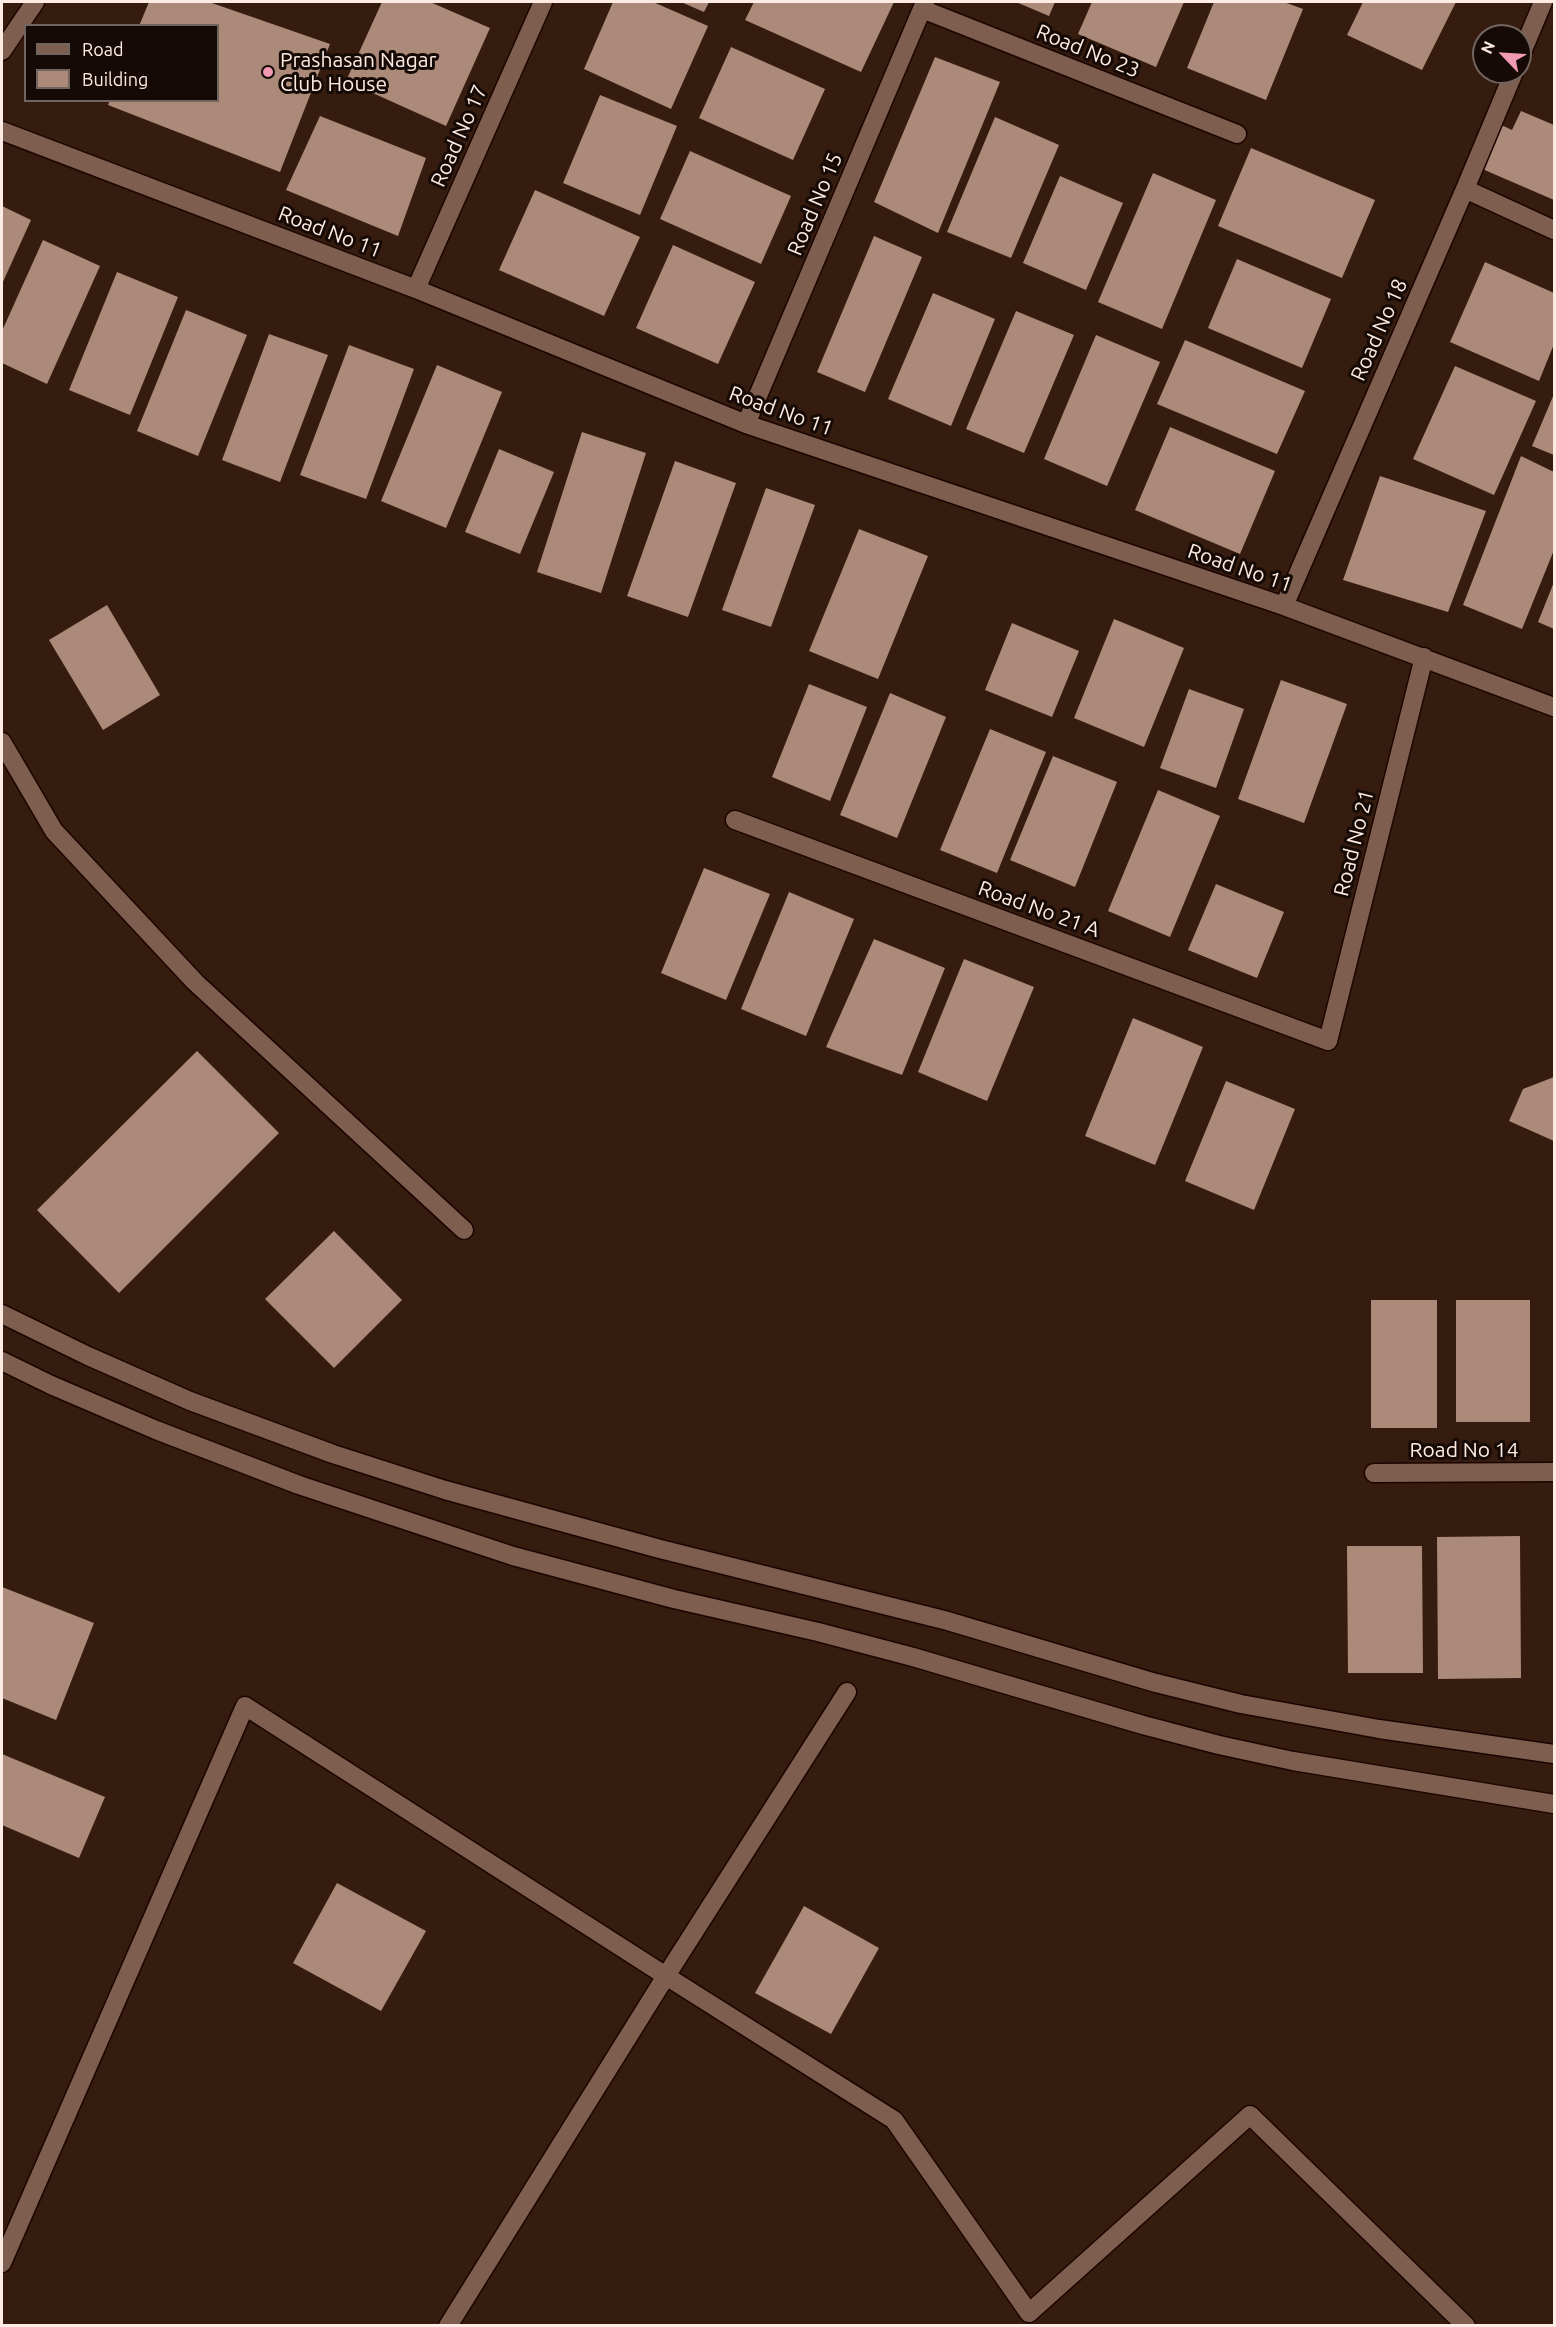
<!DOCTYPE html>
<html>
<head>
<meta charset="utf-8">
<style>
	body { margin:0 }
	#map { position:relative; width:1556px; height:2327px; overflow:hidden; background:#361c0f; font-family:Ubuntu,sans-serif }
	canvas { display:block }
	.frame { position:absolute; inset:0; border:3px solid #feebe3; pointer-events:none }
	.legend { position:absolute; left:24px; top:24px; width:195px; height:78px; box-sizing:border-box; background:#150a05; border:2px solid #72645e; margin:0; padding:8px 10px; list-style:none; font-size:18px; color:#feebe3 }
	.legend li { display:flex; align-items:center; gap:12px; height:30px }
	.legend b { width:30px; border:2px solid #72645e }
	.north { position:absolute; left:1472px; top:24px; width:60px; height:60px; box-sizing:border-box; background:#150a05; border:2px solid #72645e; border-radius:50%; rotate:295deg; font-size:16px; font-weight:700; line-height:24px; text-align:center; color:#feebe3 }
	.north::after { content:''; display:block; margin:auto; width:21px; height:27px; background:#f09ab4; clip-path:polygon(50% 0,100% 100%,50% 72%,0 100%) }
</style>
</head>
<body>
<div id="map">
<canvas width="1556" height="2327"></canvas>
<div class="frame"></div>
<ul class="legend">
<li><b style="height:8px;background:#7e5e4f"></b>Road</li>
<li><b style="height:16px;background:#ac8a7a"></b>Building</li>
</ul>
<div class="north">N</div>
</div>
<script>
const ctx = document.querySelector('canvas').getContext('2d');
ctx.lineJoin = 'round';
function fillPath(path, color) {
  ctx.fillStyle = color;
  ctx.fill(path, 'evenodd');
}
function toPath(rows) {
  const path = new Path2D();
  for (const r of rows) {
    path.moveTo(r[0], r[1]);
    for (let i = 2; i < r.length; i += 2) path.lineTo(r[i], r[i + 1]);
  }
  return path;
}
function strokePath(path, color, width, dash) {
  ctx.strokeStyle = color;
  ctx.lineWidth = width;
  ctx.lineCap = dash ? 'butt' : 'round';
  ctx.setLineDash(dash || []);
  ctx.stroke(path);
}
function label(font, color, halo, rows, align = 'center') {
  ctx.font = font + ' Ubuntu,sans-serif';
  ctx.lineWidth = 6;
  ctx.setLineDash([]);
  ctx.textBaseline = 'middle';
  ctx.strokeStyle = halo;
  ctx.fillStyle = color;
  for (const [text, x, y, turn = 0] of rows) {
    ctx.save();
    ctx.translate(x, y);
    ctx.rotate((+turn || 0) * Math.PI / 180);
    ctx.textAlign = isNaN(turn) ? turn : align;
    if (halo) ctx.strokeText(text, 0, 0);
    ctx.fillText(text, 0, 0);
    ctx.restore();
  }
}
fillPath(toPath([
	[149,2,209,2,330,44,280,172,108,105,110,100,218,100,218,26,139,26],
	[382,2,430,2,490,28,446,126,346,81],
	[613,2,653,2,708,26,671,109,584,69],
	[681,2,709,2,704,12],
	[754,2,894,2,861,72,745,20],
	[1016,2,1055,2,1049,16],
	[1092,2,1184,2,1156,67,1078,34],
	[1214,2,1284,2,1303,9,1266,100,1187,68],
	[1363,2,1456,2,1422,70,1347,35],
	[731,47,825,89,793,160,699,118],
	[935,57,1000,82,938,233,874,202],
	[600,95,677,126,640,215,563,183],
	[1521,111,1554,125,1554,200,1480,168,1499,124,1512,130],
	[320,116,426,158,398,236,286,190],
	[995,117,1059,145,1011,258,947,232],
	[1251,148,1375,200,1342,278,1218,226],
	[690,151,791,196,761,264,660,219],
	[1153,173,1216,200,1162,329,1098,302],
	[1060,176,1123,203,1086,290,1023,263],
	[535,190,640,237,604,316,499,270],
	[2,206,31,220,2,284],
	[874,236,922,257,865,392,817,372],
	[43,240,100,266,47,384,2,363,2,331],
	[673,245,755,282,718,364,636,328],
	[1237,259,1331,299,1302,368,1208,328],
	[1485,262,1554,293,1554,344,1539,381,1450,342],
	[117,272,178,297,130,415,69,390],
	[933,293,995,319,951,426,888,399],
	[186,310,247,335,198,456,137,431],
	[1016,311,1074,335,1024,453,966,429],
	[269,334,328,355,280,482,222,460],
	[1096,335,1160,362,1107,486,1044,459],
	[1185,340,1305,391,1277,454,1157,404],
	[349,345,414,369,366,499,300,475],
	[437,365,502,392,446,528,381,501],
	[1455,366,1536,401,1494,495,1413,459],
	[1554,394,1554,455,1532,446],
	[1170,427,1275,471,1240,554,1135,510],
	[582,432,646,453,601,593,537,572],
	[499,449,554,472,520,554,465,532],
	[1521,456,1554,472,1554,550,1522,629,1463,605],
	[675,461,736,483,688,617,627,596],
	[1380,476,1486,511,1448,612,1343,580],
	[766,488,815,505,771,627,722,610],
	[859,529,928,556,878,679,809,651],
	[1554,582,1554,629,1538,622],
	[107,605,160,695,103,730,49,640],
	[1114,619,1184,648,1144,747,1074,718],
	[1012,623,1079,651,1052,717,985,690],
	[1281,680,1347,704,1304,823,1238,799],
	[809,684,867,707,830,801,772,777],
	[1189,689,1244,709,1216,788,1160,768],
	[890,693,946,717,897,838,840,815],
	[990,729,1046,752,997,873,940,850],
	[1053,756,1117,782,1075,887,1010,860],
	[1158,790,1220,816,1170,937,1108,911],
	[704,868,770,894,726,1000,661,973],
	[1216,884,1284,912,1257,978,1188,950],
	[789,892,854,919,806,1036,741,1009],
	[874,939,945,968,902,1075,826,1047],
	[964,959,1034,987,987,1101,918,1072],
	[1133,1018,1203,1047,1155,1165,1085,1136],
	[197,1051,279,1133,119,1293,37,1210],
	[1554,1077,1554,1141,1509,1121,1523,1089],
	[1226,1081,1295,1109,1254,1210,1185,1181],
	[334,1231,402,1300,334,1368,265,1299],
	[1371,1300,1437,1300,1437,1428,1371,1428],
	[1456,1300,1530,1300,1530,1422,1456,1422],
	[1520,1536,1521,1678,1438,1679,1437,1537],
	[1347,1546,1422,1546,1423,1673,1348,1673],
	[2,1587,94,1623,56,1720,2,1698],
	[2,1754,105,1797,79,1858,2,1825],
	[337,1883,426,1931,381,2011,293,1963],
	[804,1906,879,1948,831,2034,755,1993]
]), '#ac8a7a');
const street = toPath([
	[922,9,1237,134],
	[2,51,35,2],
	[1520,57,1543,2],
	[2,131,416,289,746,424,1284,606,1554,707],
	[1465,189,1554,230],
	[416,289,543,2],
	[746,424,925,2],
	[1284,606,1465,189,1514,72],
	[2,742,54,831,195,982,464,1230],
	[735,820,1328,1041,1424,657],
	[1374,1473,1554,1472],
	[2,2263,245,1706,666,1976,894,2120,1029,2313,1250,2115,1466,2326],
	[448,2326,666,1976,847,1692]
]);
const secondary = toPath([
	[2,1314,88,1356,190,1401,333,1454,445,1490,660,1549,948,1621,1156,1683,1241,1704,1379,1729,1554,1754],
	[2,1361,51,1385,156,1430,299,1485,513,1556,674,1599,818,1632,913,1657,1143,1725,1219,1745,1293,1761,1554,1804]
]);
strokePath(street, '#1c0500', 21);
strokePath(secondary, '#1c0500', 21);
strokePath(street, '#7e5e4f', 18);
strokePath(secondary, '#7e5e4f', 18);
for (const [x, y, r, color] of [
	[268,72,6,"#f09ab4"]
]) {
  const dot = new Path2D();
  dot.arc(x, y, r, 0, 2 * Math.PI);
  ctx.fillStyle = color;
  ctx.fill(dot);
  strokePath(dot, '#150a05', 2);
}
label('21px', '#feebe3', '#150a05', [
	["Road No 23",1088,51,22],
	["Road No 17",459,136,-66],
	["Road No 15",815,204,-67],
	["Road No 11",330,232,21],
	["Road No 18",1379,330,-66],
	["Road No 11",781,411,20],
	["Road No 11",1240,568,19],
	["Road No 21",1354,843,-76],
	["Road No 21 A",1039,909,20],
	["Road No 14",1464,1450]
]);
label('21px', '#feebe3', '#150a05', [
	["Prashasan Nagar",280,60],
	["Club House",280,84]
], 'left');
</script>
</body>
</html>
